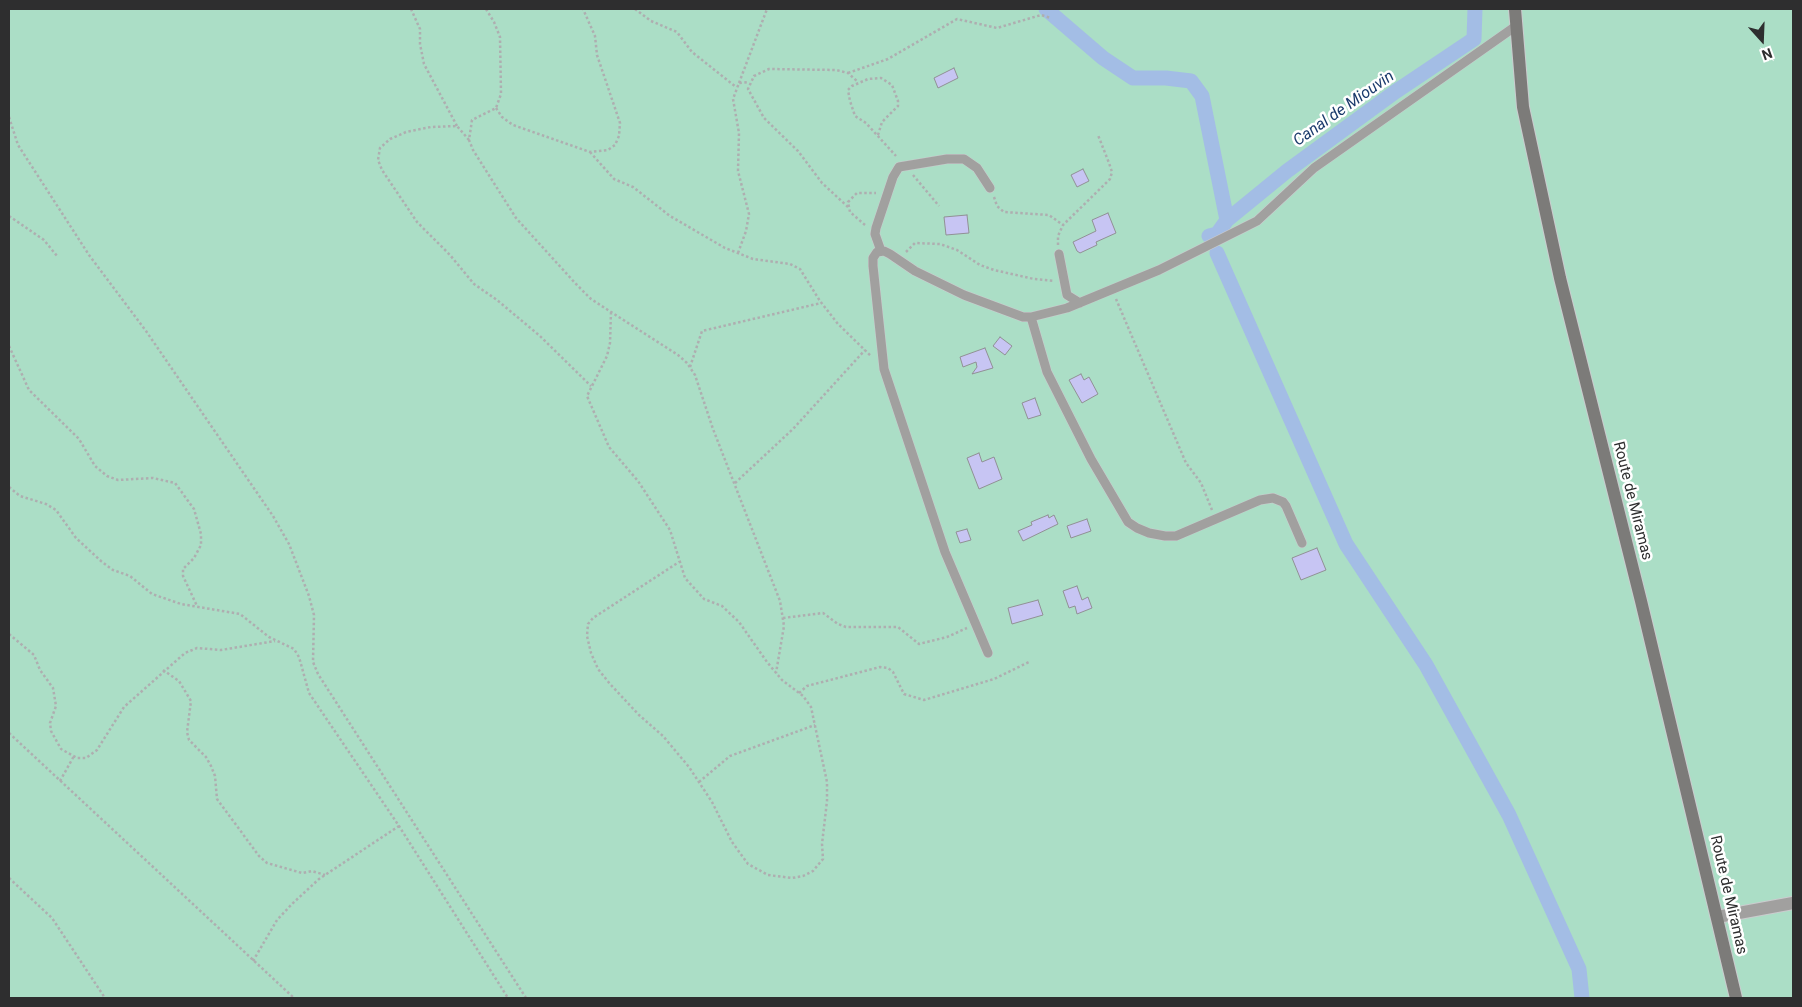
<!DOCTYPE html>
<html>
<head>
<meta charset="utf-8">
<style>
	body { margin:0 }
	#map { position:relative; width:1802px; height:1007px; overflow:hidden; background:#eeeef1; font-family:Roboto,sans-serif }
	canvas { display:block }
	.frame { position:absolute; inset:0; border:10px solid #2e2e2f; pointer-events:none }
	.north { position:absolute; left:1737px; top:15px; width:50px; height:50px; -webkit-text-stroke:4px #fff; paint-order:stroke; rotate:160deg; font-size:14px; font-weight:700; line-height:20px; text-align:center; color:#2e2e2f }
	.north::after { content:''; display:block; margin:auto; width:18px; height:22px; background:#2e2e2f; clip-path:polygon(50% 0,100% 100%,50% 72%,0 100%) }
</style>
</head>
<body>
<div id="map">
<canvas width="1802" height="1007"></canvas>
<div class="frame"></div>
<div class="north">N</div>
</div>
<script>
const ctx = document.querySelector('canvas').getContext('2d');
ctx.lineJoin = 'round';
function fillPath(path, color) {
  ctx.fillStyle = color;
  ctx.fill(path, 'evenodd');
}
function toPath(rows) {
  const path = new Path2D();
  for (const r of rows) {
    path.moveTo(r[0], r[1]);
    for (let i = 2; i < r.length; i += 2) path.lineTo(r[i], r[i + 1]);
  }
  return path;
}
function strokePath(path, color, width, dash) {
  ctx.strokeStyle = color;
  ctx.lineWidth = width;
  ctx.lineCap = dash ? 'butt' : 'round';
  ctx.setLineDash(dash || []);
  ctx.stroke(path);
}
function label(font, color, halo, rows, align = 'center') {
  ctx.font = font + ' Roboto,sans-serif';
  ctx.lineWidth = 5;
  ctx.setLineDash([]);
  ctx.textBaseline = 'middle';
  ctx.strokeStyle = halo;
  ctx.fillStyle = color;
  for (const [text, x, y, turn = 0] of rows) {
    ctx.save();
    ctx.translate(x, y);
    ctx.rotate((+turn || 0) * Math.PI / 180);
    ctx.textAlign = isNaN(turn) ? turn : align;
    if (halo) ctx.strokeText(text, 0, 0);
    ctx.fillText(text, 0, 0);
    ctx.restore();
  }
}
fillPath(toPath([
	[9,9,1793,9,1793,998,9,998]
]), '#abdec6');
strokePath(toPath([
	[1046,9,1103,58,1133,78,1166,78,1191,81,1202,96,1227,220],
	[1209,236,1217,234,1227,220,1287,171,1395,92,1474,39,1475,9],
	[1217,253,1346,544,1426,665,1509,815,1579,969,1582,998]
]), '#a3bde5', 15);
const building = toPath([
	[954,68,958,78,938,88,934,78,954,68],
	[1083,169,1089,181,1077,187,1071,175,1083,169],
	[1108,213,1116,233,1096,242,1097,245,1080,253,1077,251,1073,242,1096,231,1092,220,1108,213],
	[967,215,969,233,946,235,944,217,967,215],
	[1000,337,1012,346,1005,355,993,346,1000,337],
	[985,348,993,368,972,374,977,367,976,362,963,367,960,357,985,348],
	[1081,374,1084,380,1089,377,1098,394,1082,403,1069,380,1081,374],
	[1035,398,1041,415,1028,419,1022,403,1035,398],
	[979,453,982,462,994,457,1002,479,979,489,967,458,979,453],
	[1048,515,1049,518,1054,515,1058,524,1023,541,1018,531,1032,525,1031,522,1048,515],
	[1087,519,1091,531,1071,538,1067,526,1087,519],
	[967,529,971,540,960,543,956,532,967,529],
	[1317,548,1326,570,1301,580,1292,558,1317,548],
	[1077,586,1082,600,1088,597,1092,608,1077,614,1075,606,1069,608,1063,591,1077,586],
	[1038,600,1043,615,1012,624,1008,608,1038,600]
]);
fillPath(building, '#c7c5f3');
strokePath(building, '#919195', 1);
const lane = toPath([
	[881,251,875,234,876,228,893,177,899,167,947,159,964,159,977,168,990,188],
	[1059,254,1067,295,1080,303],
	[1031,317,1047,372,1091,459,1128,522,1137,528,1149,533,1165,536,1176,536,1260,500,1273,498,1283,502,1286,506,1302,543],
	[988,653,945,552,884,369,873,266,873,258,877,252,884,251,890,254,915,271,964,295,1023,317,1031,317,1067,308,1159,270,1257,221,1314,168,1516,26]
]);
const street = toPath([
	[1717,917,1793,903]
]);
const secondary = toPath([
	[1515,9,1523,107,1560,278,1641,601,1736,998]
]);
strokePath(lane, '#cbcbce', 10);
strokePath(street, '#cbcbce', 14);
strokePath(secondary, '#cbcbce', 14);
strokePath(toPath([
	[411,9,420,29,420,44,424,64,457,126],
	[486,9,494,22,500,37,501,94,496,108,472,120,469,140,473,150,516,218,576,284,591,299,611,312,678,355,687,363,695,375,713,429,780,601,784,626,776,673],
	[635,9,651,21,677,32,692,52,736,87],
	[848,73,888,59,957,19,997,28,1041,15,1051,18],
	[739,83,767,9],
	[496,108,502,117,513,125,590,152,608,150,615,145,619,136,620,123,597,55,595,36,583,9],
	[9,117,18,145,89,255,146,331,273,516,289,544,309,596,314,615,313,662,318,674,526,998],
	[878,135,882,122,898,106,898,101,892,85,881,78,868,79,852,86,848,90,850,101,855,116,866,123,896,156],
	[469,140,457,126,431,127,406,132,390,139,380,148,378,160,382,170,417,222,450,255,474,284,497,300,540,336,591,386],
	[590,152,614,179,633,187,670,216,725,248,753,259,790,264,800,269,820,301,838,324,871,356],
	[913,175,939,206],
	[994,197,997,206,1004,212,1049,215,1063,225],
	[848,207,822,183,798,151,764,118,748,89,754,76,769,69,836,70,848,73,858,82],
	[9,216,44,240,57,256],
	[865,225,850,212,848,202,857,193,876,193],
	[1058,245,1058,236,1063,225,1110,179,1112,172,1109,163,1098,135],
	[906,252,915,243,940,244,957,250,980,265,994,270,1034,279,1054,281],
	[738,253,746,231,749,214,738,171,739,133,733,99,739,83,749,82],
	[1116,299,1186,463,1201,483,1212,510],
	[611,312,610,343,607,356,587,396,609,447,638,481,670,530,685,578,704,599,722,606,739,622,767,662,782,680,803,696,811,707,827,782,827,801,822,844,823,859,813,871,803,876,792,878,768,875,748,864,732,842,712,802,689,767,663,736,639,715,610,684,598,669,591,653,587,636,588,624,593,618,679,562],
	[9,346,29,390,79,439,95,466,107,476,118,480,153,478,175,483,194,509,201,534,201,545,194,558,183,569,183,576,197,606],
	[690,367,702,331,821,303],
	[735,483,793,429,865,350],
	[9,487,20,496,46,504,56,510,76,538,101,561,113,570,130,576,152,594,181,604,240,614,269,637,294,649,299,657,309,693,399,826,508,998],
	[783,618,823,613,838,624,846,627,898,627,919,644,947,637,967,628],
	[9,634,34,655,40,670,53,688,56,706,50,723,51,731,61,749,77,758,86,758,97,750,124,707,185,653,197,648,221,650,275,641],
	[163,670,179,681,191,701,187,732,189,740,206,757,211,766,215,776,217,799,259,856,267,863,302,873,312,871,325,875],
	[799,693,807,686,880,667,888,668,893,672,904,694,924,700,994,679,1029,662],
	[9,733,294,998],
	[60,781,74,756],
	[699,782,730,756,815,725],
	[9,878,52,918,105,998],
	[253,961,277,920,292,904,319,879,399,826]
]), '#aeaeb0', 2.5, [2.5, 2.5]);
strokePath(lane, '#a1a09f', 9);
strokePath(street, '#a1a09f', 12);
strokePath(secondary, '#7c7b79', 12);
label('15px', '#2e2e2f', '#fff', [
	["Route de Miramas",1632,501,76],
	["Route de Miramas",1728,895,77]
]);
label('italic 16px', '#1b3b6c', '#fff', [
	["Canal de Miouvin",1344,109,-35]
]);
</script>
</body>
</html>
